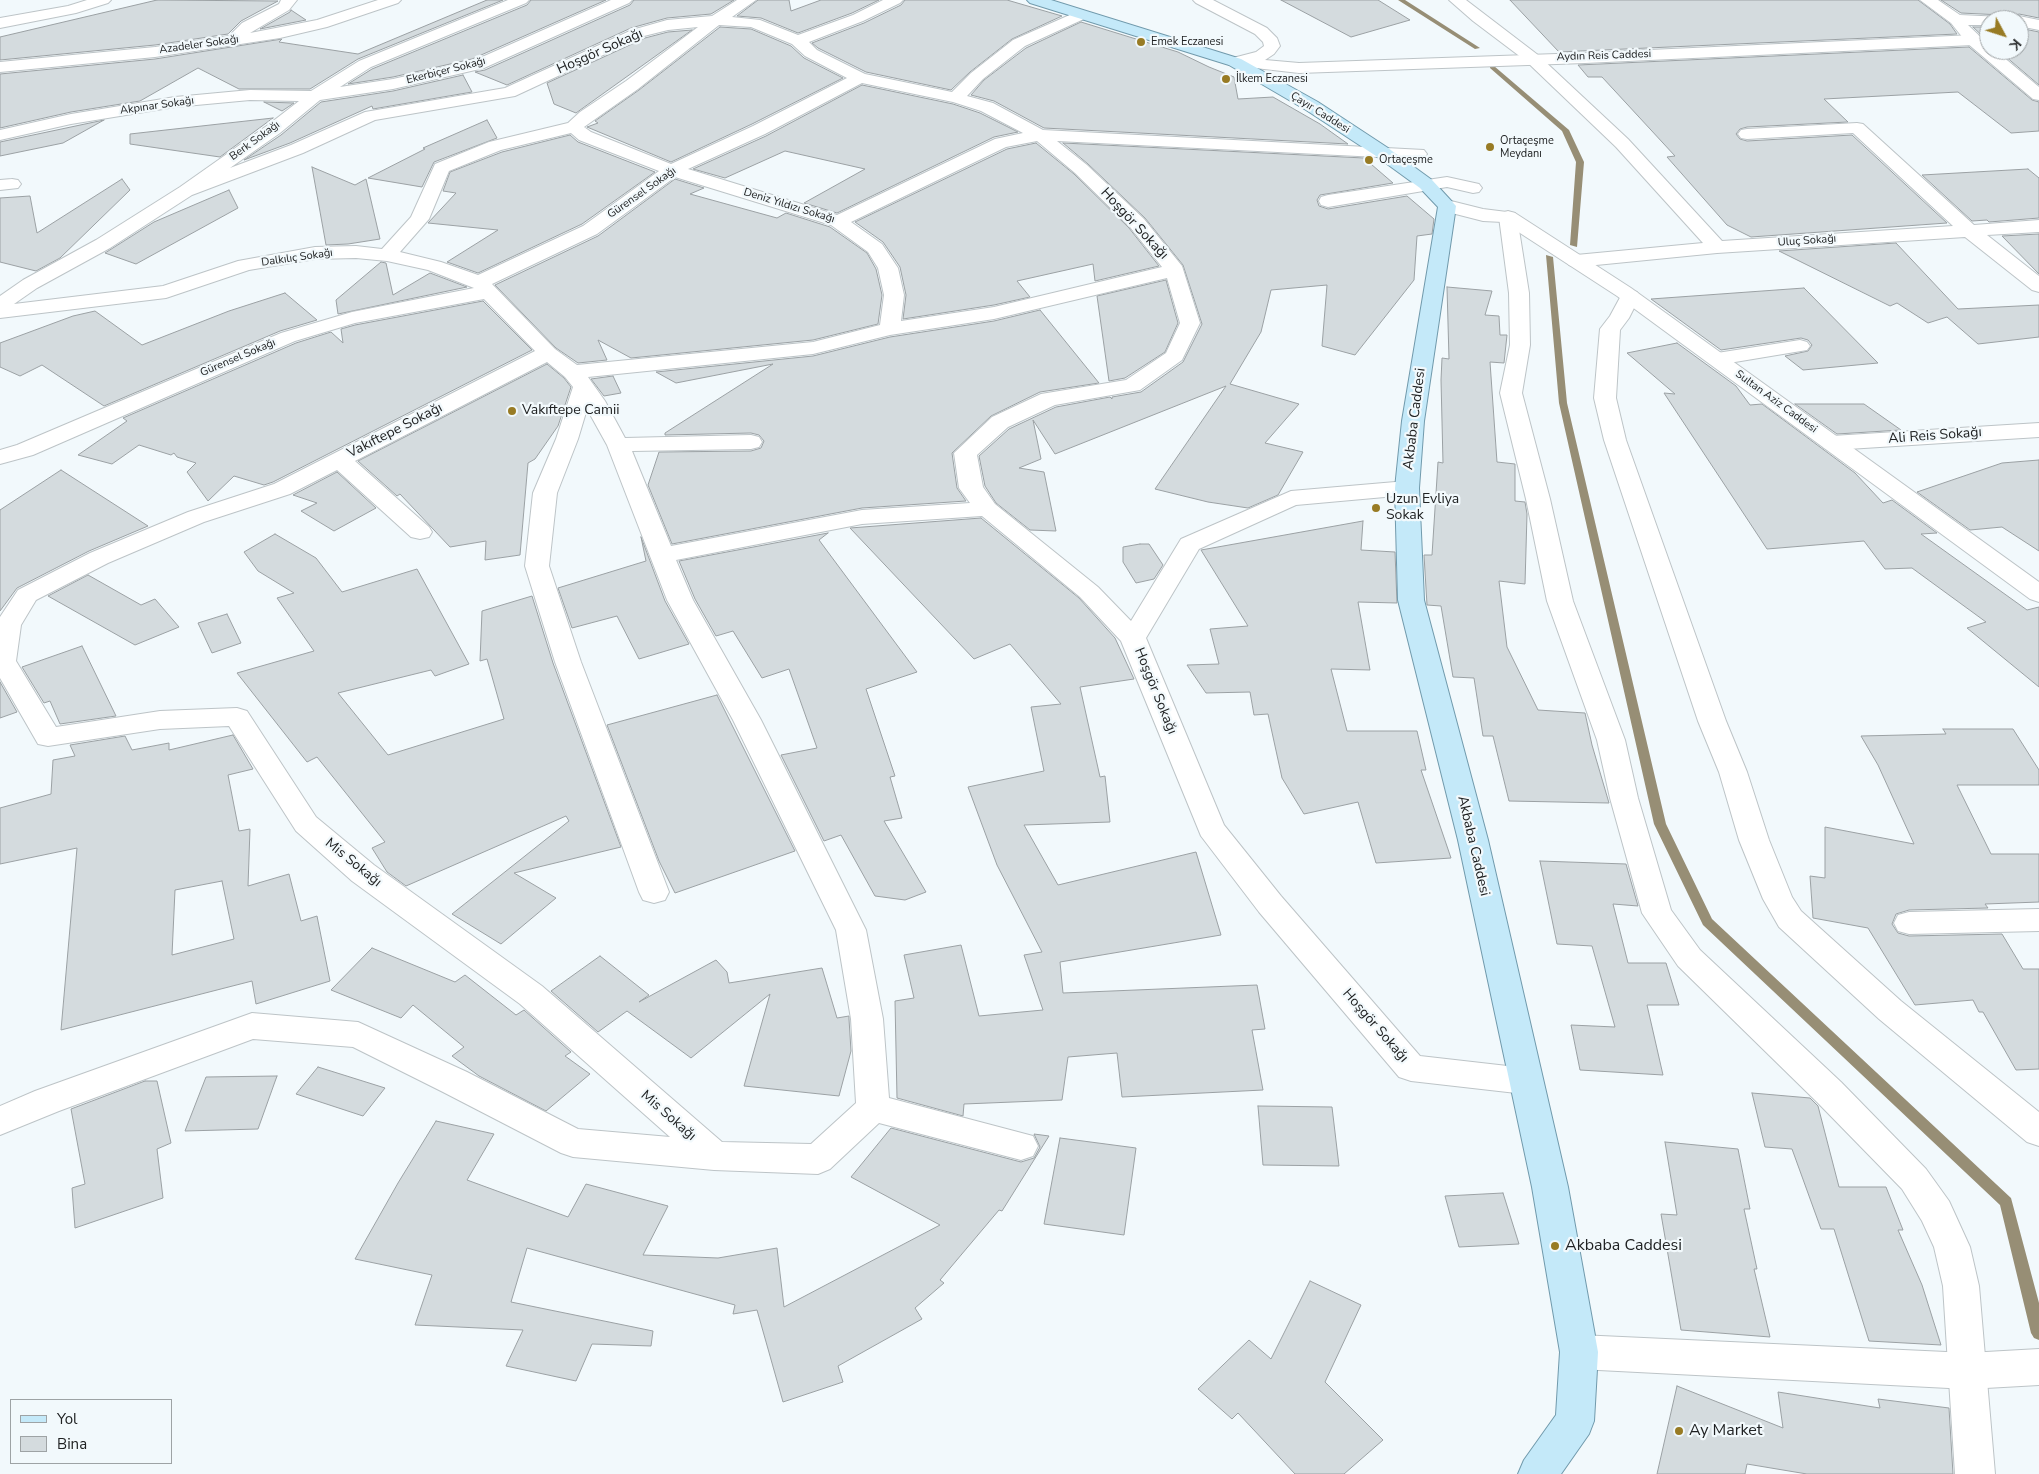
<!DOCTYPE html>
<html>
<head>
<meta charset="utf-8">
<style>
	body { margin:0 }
	#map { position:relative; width:2039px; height:1474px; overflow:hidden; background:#f2f9fc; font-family:"Nunito Sans",sans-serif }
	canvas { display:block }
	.legend { position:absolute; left:10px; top:1399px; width:162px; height:65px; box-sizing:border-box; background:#f2f9fc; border:1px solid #9ea3a5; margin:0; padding:6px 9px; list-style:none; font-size:15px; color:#202223 }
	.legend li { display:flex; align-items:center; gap:10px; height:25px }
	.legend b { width:25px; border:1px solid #9ea3a5 }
	.north { position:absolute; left:1979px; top:10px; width:50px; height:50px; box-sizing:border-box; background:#f2f9fc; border:1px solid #9ea3a5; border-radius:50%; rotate:130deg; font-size:14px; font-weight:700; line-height:20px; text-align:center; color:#202223 }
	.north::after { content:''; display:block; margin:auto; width:18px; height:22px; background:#987b24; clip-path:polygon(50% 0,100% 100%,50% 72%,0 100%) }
</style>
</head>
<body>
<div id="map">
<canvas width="2039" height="1474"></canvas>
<ul class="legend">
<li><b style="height:6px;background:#c4e9f9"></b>Yol</li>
<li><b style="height:14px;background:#d4dbde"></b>Bina</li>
</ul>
<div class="north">K</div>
</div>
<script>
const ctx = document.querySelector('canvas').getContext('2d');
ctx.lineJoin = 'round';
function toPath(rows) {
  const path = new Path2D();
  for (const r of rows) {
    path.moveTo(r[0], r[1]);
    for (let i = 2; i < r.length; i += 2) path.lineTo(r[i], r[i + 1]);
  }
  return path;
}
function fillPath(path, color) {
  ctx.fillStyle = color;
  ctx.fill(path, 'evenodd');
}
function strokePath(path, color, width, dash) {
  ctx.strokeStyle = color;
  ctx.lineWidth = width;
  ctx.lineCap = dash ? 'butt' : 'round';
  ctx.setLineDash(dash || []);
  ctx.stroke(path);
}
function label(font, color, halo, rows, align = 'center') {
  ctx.font = font + ' "Nunito Sans",sans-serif';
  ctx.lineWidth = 4.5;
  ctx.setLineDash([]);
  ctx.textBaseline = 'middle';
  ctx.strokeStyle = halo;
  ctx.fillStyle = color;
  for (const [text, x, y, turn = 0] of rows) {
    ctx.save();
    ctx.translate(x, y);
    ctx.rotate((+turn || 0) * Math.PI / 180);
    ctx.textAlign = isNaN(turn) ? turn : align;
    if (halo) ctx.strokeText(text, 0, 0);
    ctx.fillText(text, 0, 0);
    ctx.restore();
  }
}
fillPath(toPath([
	[1398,0,1405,0,1480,48,1475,49,1398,0],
	[1490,66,1494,66,1569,130,1584,162,1577,247,1570,245,1576,162,1562,131,1490,68,1490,66],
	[1546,255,1553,257,1567,403,1666,824,1712,919,2011,1198,2039,1303,2039,1340,2034,1338,2031,1333,2000,1205,1703,925,1654,824,1559,403,1546,255]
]), '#978e75');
const building = toPath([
	[157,0,278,1,241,21,228,34,155,45,0,60,0,37,157,0],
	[487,0,503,0,358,59,310,89,239,89,198,68,140,101,71,112,0,128,0,74,155,59,282,39,279,42,358,54,487,0],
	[531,0,606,0,472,59,393,77,348,84,372,69,527,5,531,0],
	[634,0,734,0,711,14,667,18,631,28,507,85,475,72,485,70,630,5,634,0],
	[758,0,789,0,791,11,821,0,879,0,852,13,798,33,761,18,737,16,758,0],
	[905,0,1007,0,1062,16,1012,39,970,72,951,90,866,72,818,48,812,43,864,23,901,5,905,0],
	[1281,0,1378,0,1410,20,1351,37,1281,0],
	[1510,0,1918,0,1950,24,1957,34,1559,52,1510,0],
	[1941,0,2039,0,2039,18,2019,14,2007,20,2002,15,1961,13,1941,0],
	[291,10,306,20,260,29,290,12,291,10],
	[1081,22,1178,52,1209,67,1234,77,1238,99,1273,97,1320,124,1348,144,1044,128,994,101,971,95,984,80,1026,48,1081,22],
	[720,27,751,29,791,46,804,58,843,78,752,124,671,162,587,127,598,123,595,121,639,90,720,27],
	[1973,27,1989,27,1989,42,1973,27],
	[2019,28,2039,32,2039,85,1998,50,2019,50,2019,28],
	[692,30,576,113,554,104,547,83,645,38,668,32,692,30],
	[1969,47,2032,100,2039,102,2039,131,2011,133,1958,92,1824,99,1848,122,1747,127,1740,129,1736,134,1740,139,1747,141,1852,135,1947,223,1751,237,1727,225,1667,157,1675,156,1602,77,1588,77,1578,65,1969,47],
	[463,75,472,92,373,109,372,106,290,143,244,160,281,135,321,102,393,91,463,75],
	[862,85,953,104,980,113,1018,132,994,137,837,213,804,203,865,169,785,151,725,178,693,169,766,136,862,85],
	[264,102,294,103,282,111,264,102],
	[273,118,220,157,130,144,130,134,273,118],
	[104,120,63,143,0,156,0,142,104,120],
	[487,120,497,138,434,162,422,187,368,178,425,149,423,148,487,120],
	[570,135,578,142,655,172,582,224,478,273,447,262,498,230,428,223,456,193,443,191,450,172,502,152,570,135],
	[1036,143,1074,174,1129,228,1159,266,1095,281,1093,264,1017,281,1030,297,994,305,903,319,906,295,900,267,883,242,855,222,1007,149,1036,143],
	[1063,143,1364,158,1393,183,1320,195,1317,200,1319,206,1328,209,1407,196,1434,219,1432,234,1417,236,1414,280,1355,355,1322,346,1327,285,1271,290,1261,332,1230,384,1299,404,1265,443,1303,452,1278,495,1248,508,1208,502,1155,489,1226,386,1055,454,1033,420,1041,459,1019,468,1044,472,1056,531,1030,530,996,503,985,486,979,456,1009,429,1056,407,1110,397,1112,399,1112,397,1141,392,1183,362,1202,324,1183,265,1145,218,1088,164,1063,143],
	[312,167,355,185,366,179,380,239,348,244,326,245,312,167],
	[2028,169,2039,178,2039,218,1989,222,1987,220,1972,221,1922,175,2028,169],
	[122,179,130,190,60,258,36,271,0,262,0,198,30,196,37,233,122,179],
	[675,179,704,188,690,194,777,218,786,213,830,227,867,253,876,269,882,295,878,324,813,340,631,358,598,340,607,360,578,363,556,348,495,285,598,236,675,179],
	[229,190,238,208,136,264,105,253,154,222,229,190],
	[2039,234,2039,274,2002,236,2039,234],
	[1896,243,1958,309,2039,305,2039,337,1978,344,1947,317,1928,323,1897,303,1890,306,1779,251,1896,243],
	[381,262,386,263,393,295,430,273,467,287,338,314,336,300,381,262],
	[1166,280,1178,323,1165,352,1125,378,1109,381,1097,296,1166,280],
	[1447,287,1492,291,1485,315,1499,316,1500,335,1507,335,1504,363,1490,362,1497,462,1515,464,1515,501,1525,502,1527,514,1525,584,1499,581,1507,647,1538,710,1585,713,1592,745,1609,803,1509,801,1493,736,1483,736,1474,678,1453,677,1441,606,1427,605,1424,555,1432,555,1438,462,1443,463,1441,380,1442,358,1449,359,1447,287],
	[1804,288,1878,363,1803,370,1785,356,1808,351,1812,345,1808,340,1801,338,1721,350,1651,299,1804,288],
	[285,293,317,320,280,331,104,406,42,365,20,376,0,367,0,343,73,316,95,311,142,345,229,311,285,293],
	[483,301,532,350,273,482,264,485,234,476,208,501,187,472,196,463,177,457,174,453,171,455,139,445,112,464,78,455,127,421,123,418,296,343,331,332,343,343,341,329,355,325,483,301],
	[1040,310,1099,383,1040,392,991,416,952,453,957,488,966,501,862,508,672,544,648,485,659,452,751,451,761,448,764,441,759,435,751,433,665,435,665,433,773,364,676,383,656,372,813,356,890,337,994,321,1040,310],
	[1677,343,1736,386,1750,405,1762,404,1855,473,1883,503,1892,500,1937,533,1921,534,2027,610,2039,607,2039,687,1967,628,1986,622,1912,568,1885,569,1864,541,1767,549,1664,393,1675,394,1627,353,1677,343],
	[547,364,564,378,571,387,558,426,535,459,528,463,520,555,485,560,486,541,450,547,400,494,397,496,358,461,547,364],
	[613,376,621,393,604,396,591,379,613,376],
	[1795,404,1864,404,1901,430,1837,434,1795,404],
	[2039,460,2039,551,2002,527,1970,530,1917,492,2002,463,2039,460],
	[61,470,148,526,89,551,17,588,0,611,0,510,61,470],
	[337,472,376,508,334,531,301,511,317,503,293,495,337,472],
	[981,518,1079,598,1115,638,1134,679,1080,687,1100,777,1105,776,1110,822,1024,825,1058,885,1196,852,1221,935,1060,962,1063,993,1257,985,1265,1029,1252,1030,1263,1090,1122,1097,1117,1053,1068,1057,1062,1100,964,1104,963,1116,897,1098,895,1001,914,998,904,955,961,945,979,1016,1043,1010,1024,955,1042,952,997,865,968,787,1044,771,1031,707,1061,704,1010,644,974,659,850,528,981,518],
	[1363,521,1361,550,1395,552,1397,603,1358,602,1370,670,1331,669,1347,731,1417,731,1426,770,1421,770,1451,858,1376,863,1358,802,1304,814,1282,778,1268,714,1254,715,1250,692,1206,693,1187,665,1219,664,1210,629,1248,626,1201,550,1363,521],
	[828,533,819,540,917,672,866,689,895,776,890,777,902,818,884,821,926,892,905,900,875,896,841,835,824,841,781,755,817,748,789,669,762,678,733,631,716,636,695,599,679,561,828,533],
	[275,534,316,558,342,592,417,569,469,664,435,676,431,670,338,693,388,755,504,719,487,659,480,661,482,611,532,596,553,663,621,847,514,873,556,898,501,944,452,914,569,821,566,816,406,886,387,872,372,848,385,842,317,757,307,762,237,673,314,651,277,598,294,593,258,571,244,552,275,534],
	[641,537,665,601,689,644,639,659,617,616,572,628,558,588,646,561,641,537],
	[1140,544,1149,544,1163,565,1154,579,1136,583,1123,562,1123,547,1140,544],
	[88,575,141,605,155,599,179,627,135,645,48,596,88,575],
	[227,614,241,643,212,653,198,623,227,614],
	[82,646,116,716,60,724,50,701,44,703,22,667,82,646],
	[0,682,17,712,0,718,0,682],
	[717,695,795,851,675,893,659,861,607,725,717,695],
	[1943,729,2013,729,2039,770,2039,785,1957,785,1991,854,2039,854,2039,902,1985,904,1988,908,1909,910,1896,914,1892,924,1898,933,1909,936,2002,934,2023,969,2039,969,2039,1069,2016,1070,1983,1012,1979,1012,1973,1000,1915,1005,1868,928,1813,918,1810,876,1825,878,1825,827,1914,844,1878,765,1861,736,1946,734,1943,729],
	[233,735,253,769,228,775,239,831,250,829,248,886,289,874,301,921,317,916,330,981,256,1004,252,981,61,1030,77,848,0,864,0,808,51,794,53,760,75,756,70,745,125,736,132,750,169,743,169,750,233,735],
	[222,881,234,939,172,955,175,890,222,881],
	[1540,861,1626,864,1638,906,1613,904,1628,963,1666,963,1679,1005,1647,1005,1663,1075,1580,1070,1571,1025,1615,1027,1592,946,1557,944,1540,861],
	[372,948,455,982,465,975,516,1015,524,1010,571,1052,565,1056,590,1074,546,1111,479,1076,452,1056,464,1047,413,1005,401,1018,331,990,372,948],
	[600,956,649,995,639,1002,716,960,727,972,729,983,822,968,837,1018,849,1016,849,1019,851,1051,839,1096,744,1086,770,994,691,1058,627,1011,598,1032,551,991,600,956],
	[318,1067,385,1088,363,1116,296,1094,318,1067],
	[277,1076,258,1129,185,1131,206,1077,277,1076],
	[145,1081,157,1081,171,1143,157,1149,163,1198,75,1228,72,1188,85,1184,71,1109,145,1081],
	[1752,1093,1810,1098,1818,1106,1839,1187,1886,1187,1903,1230,1898,1230,1922,1285,1941,1345,1869,1341,1834,1229,1821,1229,1792,1149,1765,1147,1752,1093],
	[1258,1106,1332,1107,1339,1166,1263,1165,1258,1106],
	[436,1121,494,1134,467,1180,568,1217,586,1184,668,1206,643,1255,718,1258,777,1248,784,1307,940,1225,851,1177,891,1128,1021,1162,1034,1158,1040,1147,1034,1134,1049,1136,1002,1211,999,1210,940,1280,944,1283,915,1308,922,1319,838,1366,843,1382,783,1402,757,1310,733,1314,735,1305,527,1248,511,1302,653,1331,651,1346,592,1344,576,1381,506,1366,523,1330,415,1325,432,1275,355,1259,398,1183,436,1121],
	[1060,1138,1136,1148,1124,1235,1044,1224,1060,1138],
	[1665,1142,1738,1149,1750,1209,1744,1209,1757,1269,1754,1269,1770,1337,1681,1330,1661,1214,1677,1215,1665,1142],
	[1503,1193,1519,1244,1459,1247,1445,1196,1503,1193],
	[1310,1281,1361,1305,1325,1382,1383,1440,1344,1474,1295,1474,1238,1413,1232,1419,1198,1389,1249,1340,1271,1359,1310,1281],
	[1677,1386,1783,1428,1778,1392,1880,1408,1878,1399,1949,1408,1953,1474,1807,1474,1747,1464,1745,1474,1657,1474,1677,1386]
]);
fillPath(building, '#d4dbde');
strokePath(building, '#9ba1a4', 1);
const street = toPath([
	[87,0,111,0,108,3,76,13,0,28,0,18,68,6,87,0],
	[281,0,297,0,289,10,250,33,317,20,378,0,401,0,398,3,327,27,280,38,155,57,0,72,0,62,155,47,229,36,242,23,279,4,281,0],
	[508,0,529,0,526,3,371,67,340,87,393,79,473,61,611,0,632,0,629,3,484,68,393,89,320,100,280,133,230,168,291,145,365,112,505,88,632,30,667,20,712,16,737,0,756,0,732,17,760,20,798,35,853,15,883,0,903,0,900,3,863,21,809,42,817,50,865,74,952,92,971,73,1013,40,1081,10,1086,12,1089,15,1086,18,1025,46,983,79,967,96,993,103,1043,130,1424,150,1427,154,1424,158,1418,159,1057,141,1087,165,1144,219,1182,266,1200,323,1182,360,1140,390,1055,405,1008,427,977,455,983,487,995,504,1098,587,1131,621,1181,539,1291,491,1407,481,1415,483,1419,488,1415,493,1407,495,1296,505,1199,549,1146,638,1224,825,1281,896,1420,1056,1525,1068,1537,1071,1542,1081,1537,1091,1525,1094,1411,1081,1399,1077,1259,912,1201,836,1121,641,1080,597,982,516,862,524,676,560,693,600,761,720,866,930,883,1019,889,1098,1033,1136,1038,1146,1033,1156,1021,1160,879,1123,830,1169,818,1174,714,1170,573,1157,561,1153,443,1092,353,1047,253,1039,59,1111,0,1135,0,1106,35,1091,252,1013,358,1022,467,1072,578,1129,670,1137,520,1004,352,881,296,831,229,726,160,729,48,746,38,744,0,678,0,617,18,590,90,553,188,512,274,484,535,351,484,299,355,323,295,341,33,455,0,464,0,450,17,445,281,333,352,312,474,288,428,270,387,261,356,258,315,259,249,270,166,298,0,318,0,296,23,280,96,240,180,187,268,125,299,101,250,100,175,107,71,124,0,140,0,130,71,114,175,97,250,90,311,91,359,61,508,0],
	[719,25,751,27,792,44,805,56,847,78,753,126,671,164,591,132,584,127,638,89,719,25],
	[698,27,626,81,580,112,568,123,489,142,435,164,411,217,382,249,356,246,315,247,238,261,163,286,14,304,37,288,110,248,192,195,303,153,375,120,515,96,644,36,668,30,698,27],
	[862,83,953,102,981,111,1023,133,995,139,837,215,688,169,765,134,862,83],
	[571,133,579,140,659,171,583,226,478,275,441,262,400,252,429,219,449,171,501,150,571,133],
	[1037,141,1075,173,1130,227,1162,267,994,307,901,321,904,295,898,268,882,244,851,222,1006,147,1037,141],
	[675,177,831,225,868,252,878,268,884,295,880,325,813,342,577,365,555,349,492,284,597,234,675,177],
	[1167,278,1180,323,1166,353,1126,380,1041,394,992,417,954,453,959,488,970,503,862,510,671,546,632,451,751,449,759,447,762,442,759,437,751,435,625,438,605,401,588,377,813,354,890,335,994,319,1167,278],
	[547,362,565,377,573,387,556,439,533,493,525,566,555,662,639,892,643,900,654,903,665,900,669,892,581,662,549,566,557,493,578,439,587,409,607,445,667,600,733,720,836,930,851,1019,856,1103,811,1144,722,1142,542,986,374,865,316,817,247,711,237,708,160,711,56,727,16,661,21,625,36,600,108,563,204,522,290,494,337,470,411,537,420,539,429,537,432,532,429,527,355,461,547,362],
	[1449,0,1466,0,1538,55,1628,139,1722,241,1953,226,1853,133,1747,139,1741,138,1738,134,1741,130,1747,129,1857,123,1863,124,1974,225,2039,220,2039,232,1987,235,2039,276,2039,292,2032,290,1965,237,1717,253,1576,267,1569,265,1566,261,1569,257,1576,255,1703,243,1616,147,1526,61,1473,21,1449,0],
	[1920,0,1938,0,1960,15,2002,17,2005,20,1989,20,1989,25,1968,25,1989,45,1989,50,1995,50,2039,87,2039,100,2033,99,1967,43,1951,23,1920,0],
	[2019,16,2039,20,2039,30,2019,26,2019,20,2012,20,2019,16],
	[1447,177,1479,184,1482,188,1479,192,1473,193,1447,187,1328,207,1321,205,1319,201,1321,197,1328,195,1447,177],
	[12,179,18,180,21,184,18,188,0,190,0,180,12,179],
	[1508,211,1515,213,1517,217,1529,293,1530,345,1522,393,1550,499,1573,601,1625,740,1638,798,1671,910,1700,950,1841,1082,1926,1169,1949,1201,1970,1247,1979,1286,1995,1474,1955,1474,1943,1286,1934,1247,1922,1221,1902,1189,1817,1102,1678,966,1642,913,1610,798,1597,740,1547,601,1526,499,1500,393,1510,345,1509,293,1499,217,1501,213,1508,211],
	[1630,290,1637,292,1640,296,1629,318,1620,330,1616,398,1626,440,1726,721,1747,772,1769,840,1792,897,1801,911,1901,1001,2039,1112,2039,1146,2027,1142,1879,1019,1779,927,1763,899,1739,840,1719,772,1698,721,1604,440,1594,398,1600,329,1610,316,1623,292,1630,290],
	[1800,340,1807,342,1810,346,1807,350,1717,365,1710,363,1706,359,1710,355,1717,353,1800,340],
	[2039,423,2039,437,1832,450,1824,448,1821,443,1824,438,1832,436,2039,423],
	[2039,909,2039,931,1909,934,1898,931,1894,923,1898,915,1909,912,2039,909]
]);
const secondary = toPath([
	[1193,0,1213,0,1267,28,1277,38,1280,46,1274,54,1265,60,1299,63,1585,53,1973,35,1979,37,1981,40,1979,43,1973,45,1585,63,1299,73,1229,65,1227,62,1229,59,1256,52,1264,46,1263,42,1255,34,1196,3,1193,0],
	[1447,200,1483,209,1515,213,1631,288,2039,582,2039,602,2030,599,1617,296,1503,222,1483,221,1440,210,1438,206,1440,202,1447,200],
	[1579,1335,1968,1353,2039,1349,2039,1385,1968,1389,1579,1369,1566,1364,1560,1352,1566,1340,1579,1335]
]);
const primary = toPath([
	[1027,0,1051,0,1241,59,1318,102,1388,148,1432,180,1456,206,1424,421,1419,488,1424,600,1488,840,1568,1187,1598,1352,1594,1421,1589,1434,1561,1474,1518,1474,1524,1460,1556,1415,1560,1352,1532,1187,1458,840,1398,600,1395,488,1402,421,1438,207,1420,188,1376,156,1306,110,1229,65,1030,3,1027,0]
]);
strokePath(street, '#bdc4c7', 2);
strokePath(secondary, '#bdc4c7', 2);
strokePath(primary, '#719aac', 2);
fillPath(street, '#fff');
fillPath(secondary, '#fff');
fillPath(primary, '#c4e9f9');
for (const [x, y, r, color] of [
	[1141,42,5,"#987b24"],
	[1226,79,5,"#987b24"],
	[1490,147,5,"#987b24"],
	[1369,160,5,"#987b24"],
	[512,411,5,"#987b24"],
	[1376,508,5,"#987b24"],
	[1555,1246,5,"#987b24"],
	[1679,1431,5,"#987b24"]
]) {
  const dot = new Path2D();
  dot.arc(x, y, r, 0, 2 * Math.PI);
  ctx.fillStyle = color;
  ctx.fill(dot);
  strokePath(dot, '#f2f9fc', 2);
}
label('11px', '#202223', '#f2f9fc', [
	["Emek Eczanesi",1151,42],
	["İlkem Eczanesi",1236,79],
	["Ortaçeşme",1500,141],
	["Meydanı",1500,154],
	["Ortaçeşme",1379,160]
], 'left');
label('11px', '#202223', '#f2f9fc', [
	["Azadeler Sokağı",199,45,-8],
	["Aydın Reis Caddesi",1604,56,-2],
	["Ekerbiçer Sokağı",446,71,-14],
	["Akpınar Sokağı",157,106,-8],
	["Çayır Caddesi",1320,113,32],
	["Berk Sokağı",255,141,-36],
	["Gürensel Sokağı",642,193,-35],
	["Deniz Yıldızı Sokağı",789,206,17],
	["Uluç Sokağı",1807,241,-4],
	["Dalkılıç Sokağı",297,258,-8],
	["Gürensel Sokağı",238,358,-23],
	["Sultan Aziz Caddesi",1776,402,36]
]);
label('14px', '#202223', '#f2f9fc', [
	["Hoşgör Sokağı",600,52,-24],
	["Hoşgör Sokağı",1134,224,47],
	["Akbaba Caddesi",1415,419,-83],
	["Vakıftepe Sokağı",395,431,-27],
	["Ali Reis Sokağı",1935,436,-4],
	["Hoşgör Sokağı",1155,691,68],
	["Akbaba Caddesi",1473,846,77],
	["Mis Sokağı",353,863,39],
	["Hoşgör Sokağı",1375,1026,49],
	["Mis Sokağı",668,1116,41]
]);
label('14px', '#202223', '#f2f9fc', [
	["Vakıftepe Camii",522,411],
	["Uzun Evliya",1386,500],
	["Sokak",1386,516]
], 'left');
label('16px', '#202223', '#f2f9fc', [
	["Akbaba Caddesi",1565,1246],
	["Ay Market",1689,1431]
], 'left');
</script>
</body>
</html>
